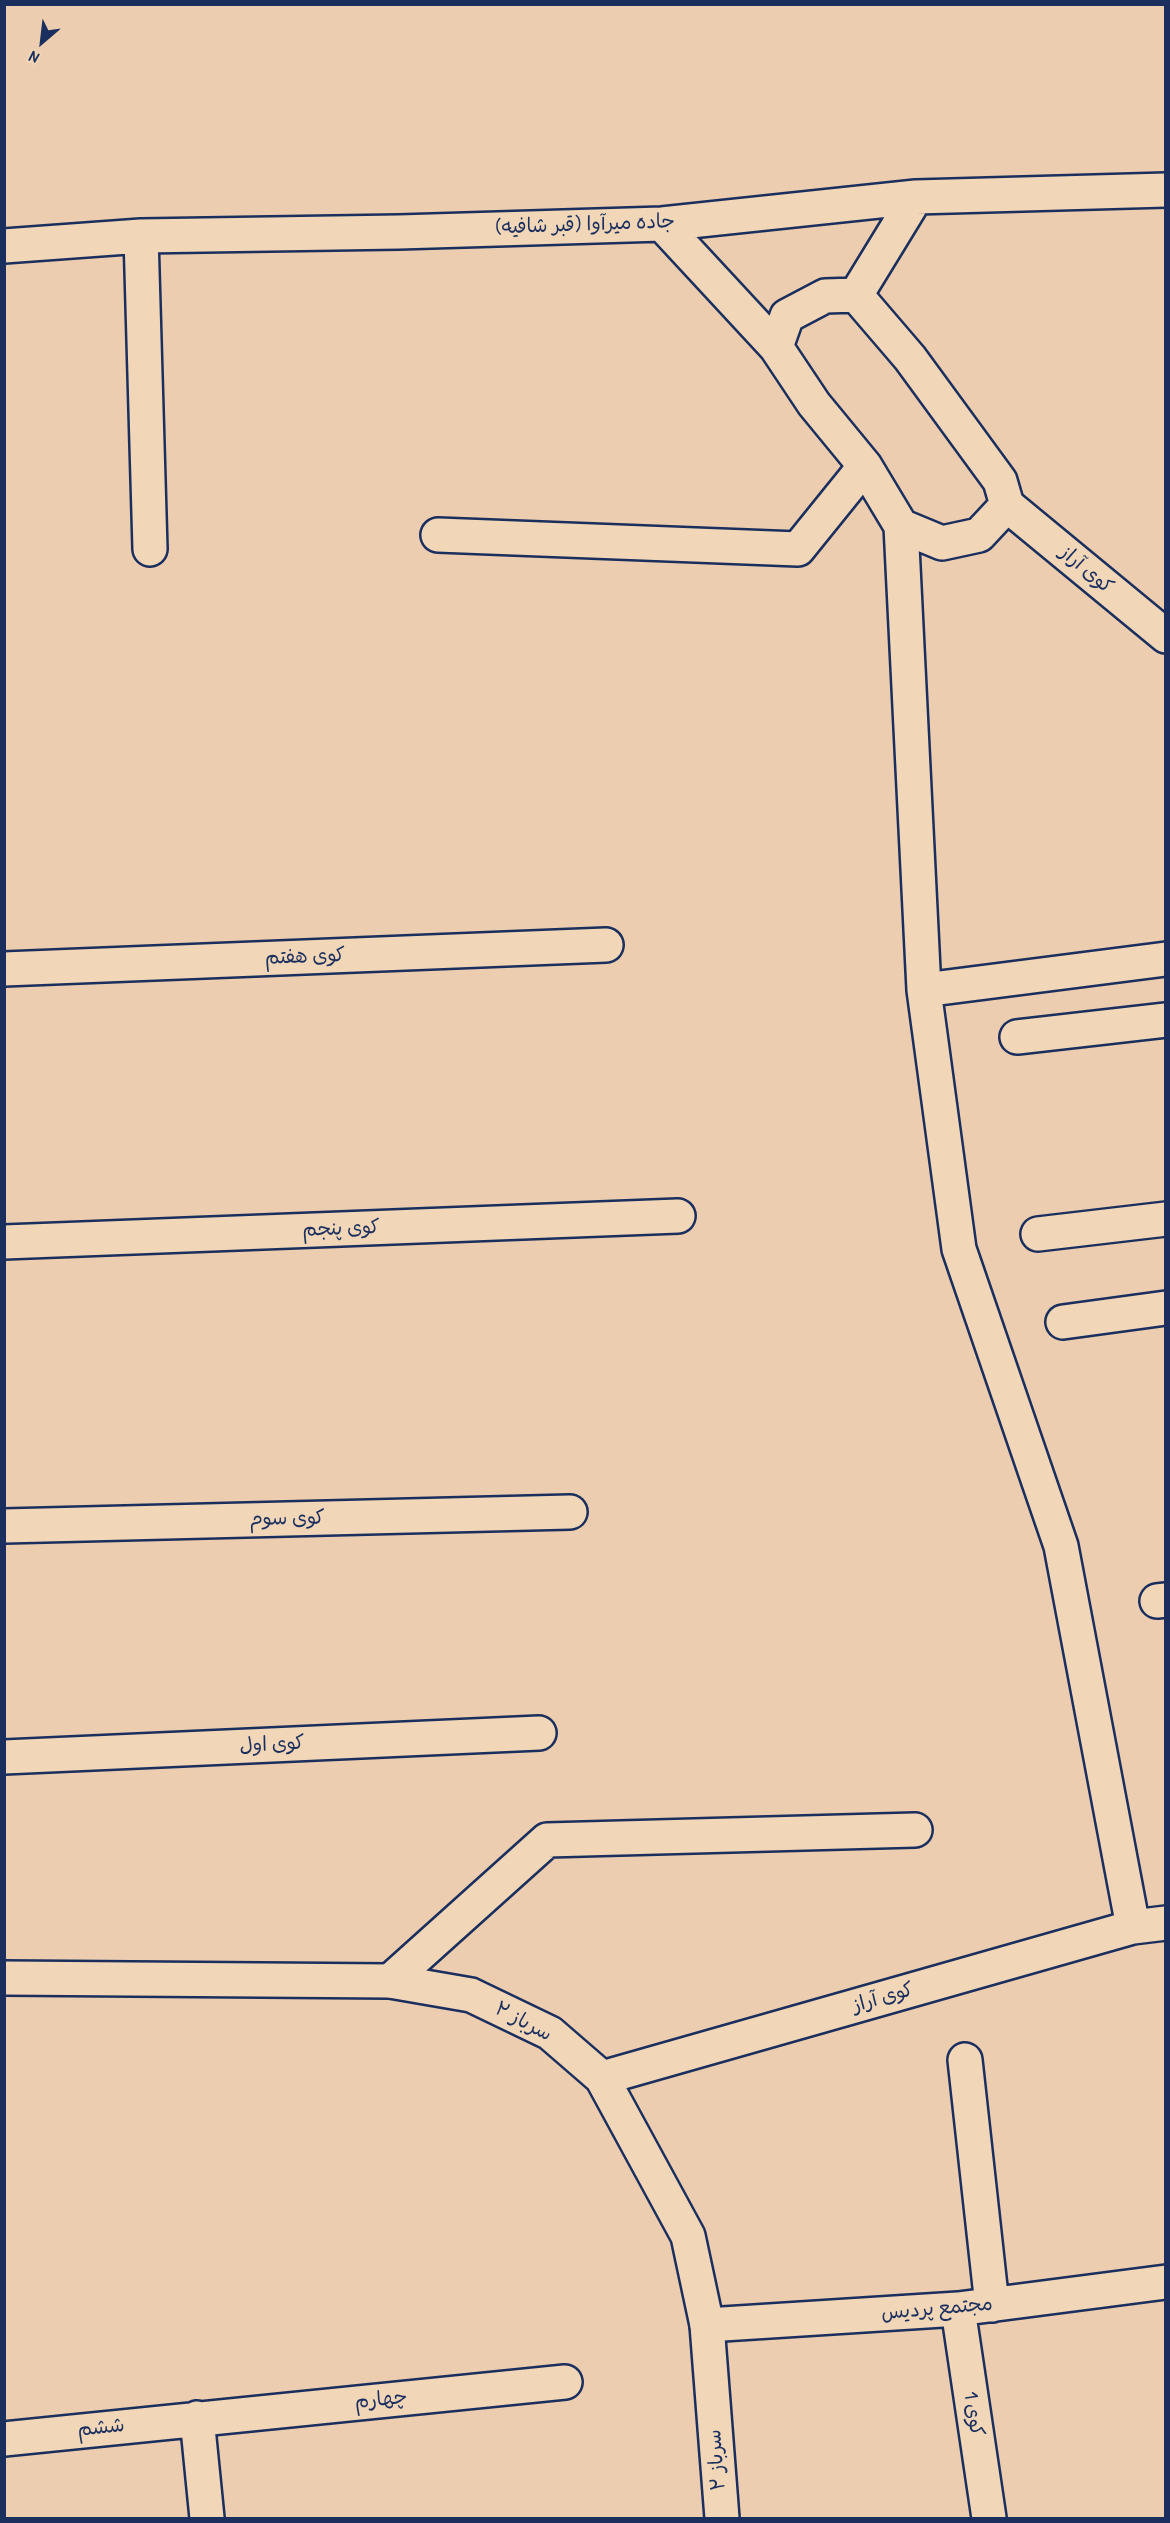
<!DOCTYPE html>
<html>
<head>
<meta charset="utf-8">
<style>
	body { margin:0 }
	#map { position:relative; width:1170px; height:2523px; overflow:hidden; background:#eccdaf; font-family:"Patrick Hand",sans-serif }
	canvas { display:block }
	.frame { position:absolute; inset:0; border:6px solid #1b2f5e; pointer-events:none }
	.north { position:absolute; left:12px; top:12px; width:60px; height:60px; -webkit-text-stroke:4px #f1d6b8; paint-order:stroke; rotate:208deg; font-size:16px; font-weight:700; line-height:24px; text-align:center; color:#1b2f5e }
	.north::after { content:''; display:block; margin:auto; width:21px; height:27px; background:#1b2f5e; clip-path:polygon(50% 0,100% 100%,50% 72%,0 100%) }
</style>
</head>
<body>
<div id="map">
<canvas width="1170" height="2523"></canvas>
<div class="frame"></div>
<div class="north">N</div>
</div>
<script>
const ctx = document.querySelector('canvas').getContext('2d');
ctx.lineJoin = 'round';
function toPath(rows) {
  const path = new Path2D();
  for (const r of rows) {
    path.moveTo(r[0], r[1]);
    for (let i = 2; i < r.length; i += 2) path.lineTo(r[i], r[i + 1]);
  }
  return path;
}
function strokePath(path, color, width, dash) {
  ctx.strokeStyle = color;
  ctx.lineWidth = width;
  ctx.lineCap = dash ? 'butt' : 'round';
  ctx.setLineDash(dash || []);
  ctx.stroke(path);
}
function label(font, color, halo, rows, align = 'center') {
  ctx.font = font + ' "Patrick Hand","Playpen Sans Arabic",sans-serif';
  ctx.lineWidth = 4.5;
  ctx.setLineDash([]);
  ctx.textBaseline = 'middle';
  ctx.strokeStyle = halo;
  ctx.fillStyle = color;
  for (const [text, x, y, turn = 0] of rows) {
    ctx.save();
    ctx.translate(x, y);
    ctx.rotate((+turn || 0) * Math.PI / 180);
    ctx.textAlign = isNaN(turn) ? turn : align;
    if (halo) ctx.strokeText(text, 0, 0);
    ctx.fillText(text, 0, 0);
    ctx.restore();
  }
}
const minor = toPath([
	[662,224,776,347],
	[141,236,150,549],
	[4,246,141,236,399,232,662,224,916,197,1166,190],
	[856,295,910,358,1000,481,1007,505,979,535,942,543,901,526,865,466,814,404,776,347,787,316,825,296,856,295],
	[856,295,916,197],
	[1007,505,1166,636],
	[901,526,924,990,959,1249,1061,1546,1133,1927],
	[438,535,798,549,865,466],
	[4,969,606,945],
	[924,990,1166,959],
	[1017,1037,1166,1020],
	[1038,1234,1166,1219],
	[4,1242,678,1216],
	[1063,1322,1166,1308],
	[4,1526,570,1512],
	[1157,1601,1166,1600],
	[4,1757,539,1733],
	[390,1981,547,1840,915,1830],
	[965,2060,992,2305],
	[602,2078,1133,1927,1166,1923],
	[958,2309,989,2518],
	[707,2325,958,2309,1166,2282],
	[197,2418,207,2518],
	[4,2439,565,2382]
]);
const major = toPath([
	[4,1978,390,1981,471,1995,550,2033,602,2078,688,2236,707,2325,722,2518]
]);
strokePath(minor, '#1b2f5e', 38);
strokePath(major, '#1b2f5e', 38);
strokePath(minor, '#f1d6b8', 33);
strokePath(major, '#f1d6b8', 33);
label('20px', '#1b2f5e', '#f1d6b8', [
	["جاده میرآوا (قبر شافیه)",585,225,-2],
	["کوی آراز",1086,570,40],
	["کوی هفتم",305,957,-2],
	["کوی پنجم",341,1229,-2],
	["کوی سوم",287,1519,-1],
	["کوی اول",272,1745,-3],
	["کوی آراز",883,1998,-16],
	["سرباز ۲",523,2022,28],
	["مجتمع پردیس",937,2309,-5],
	["چهارم",381,2400,-6],
	["کوی 1",973,2414,81],
	["ششم",101,2428,-6],
	["سرباز ۲",717,2460,-94]
]);
</script>
</body>
</html>
